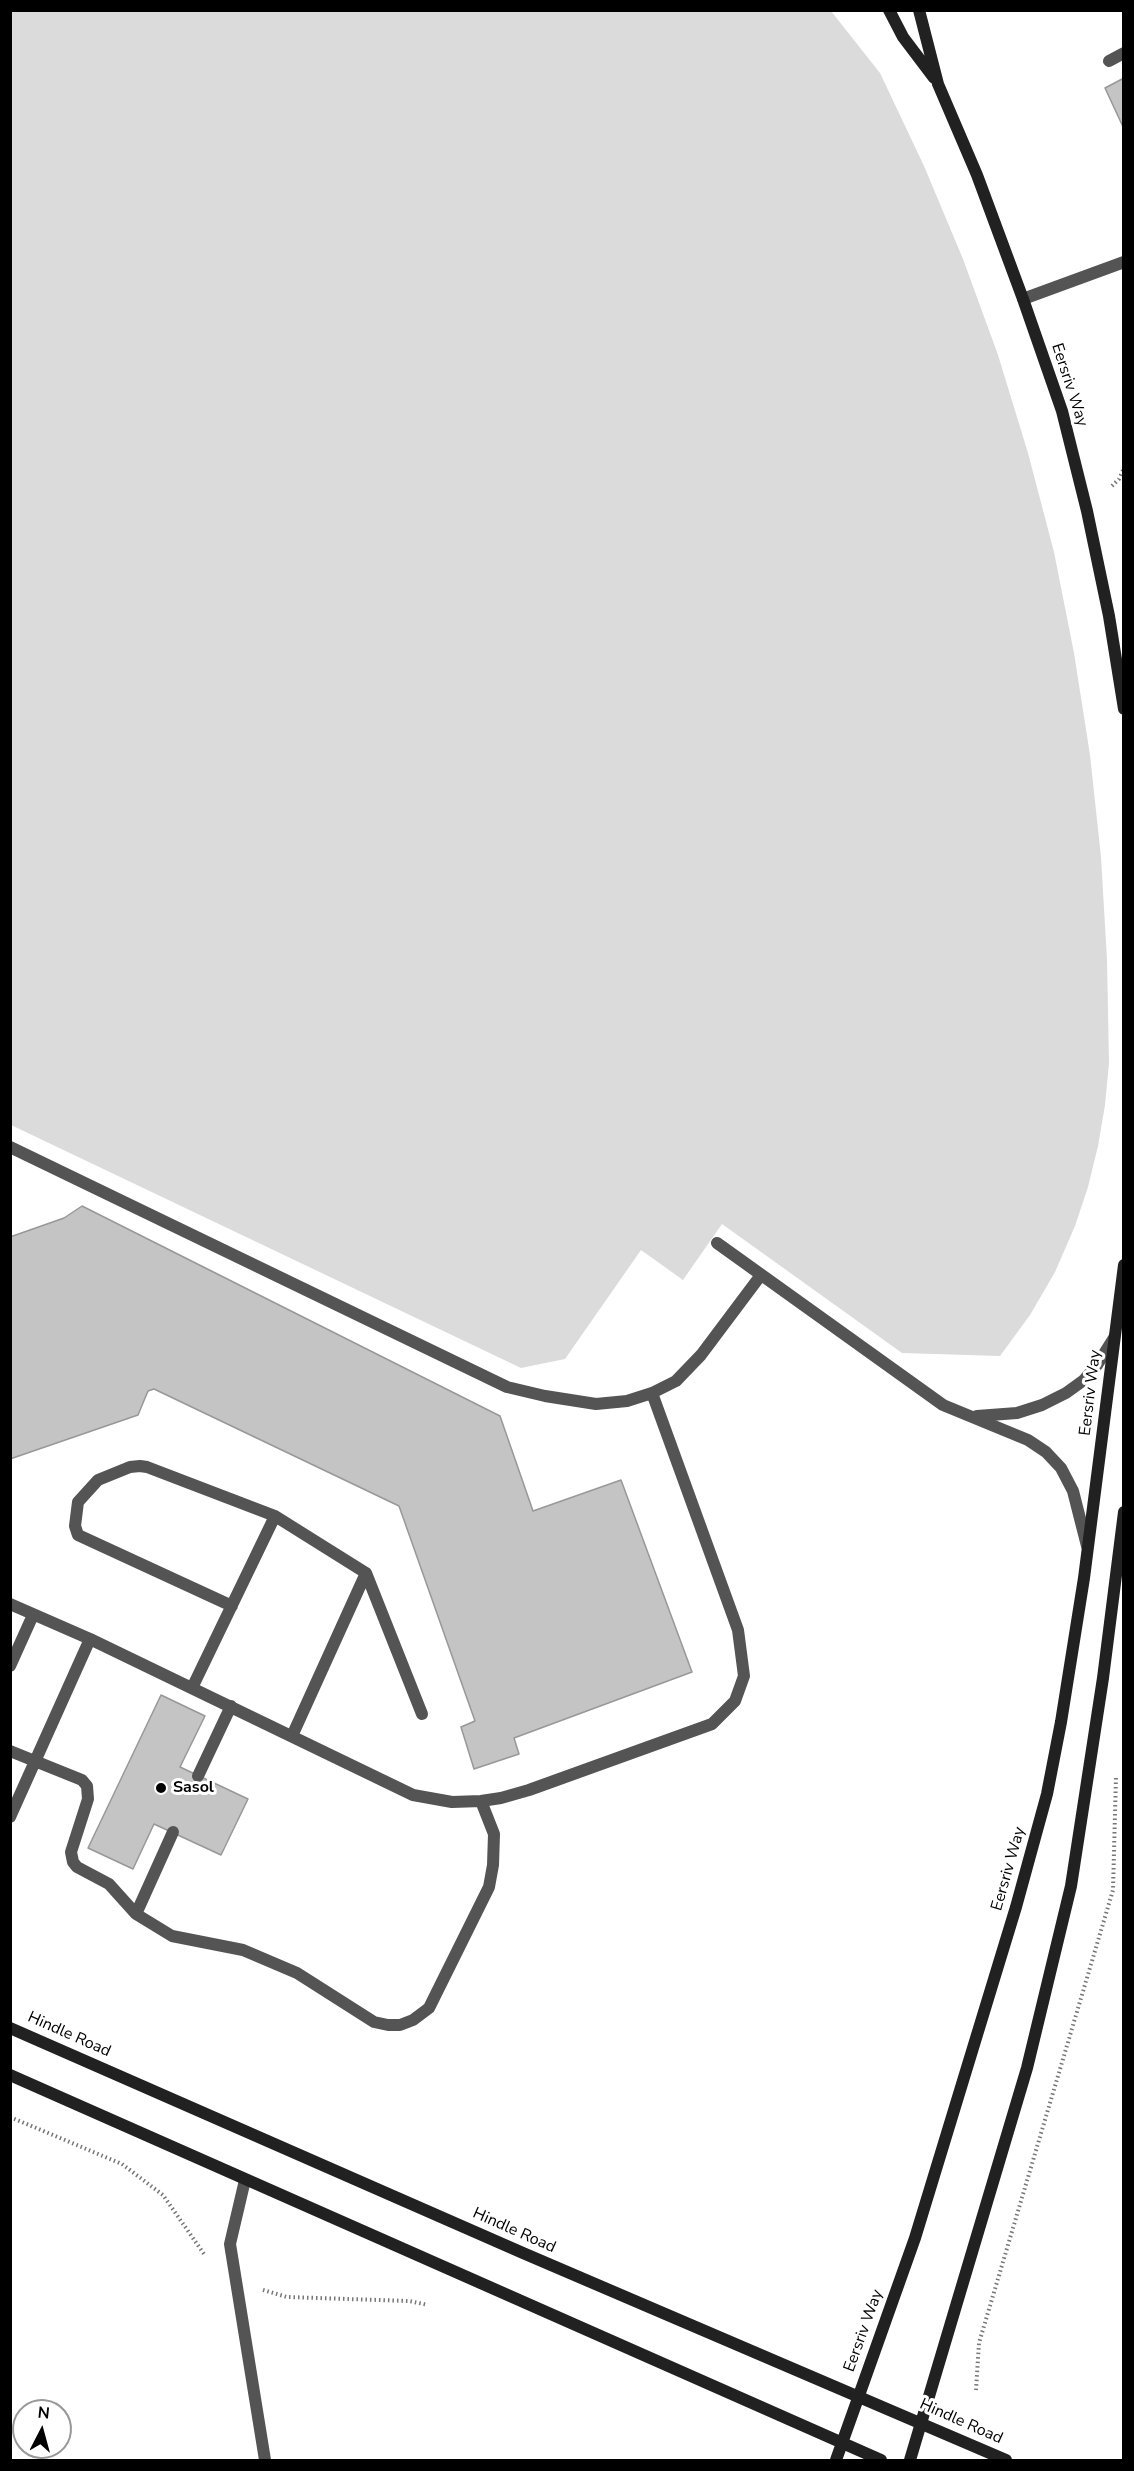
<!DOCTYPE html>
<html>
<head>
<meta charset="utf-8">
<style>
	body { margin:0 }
	#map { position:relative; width:1134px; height:2471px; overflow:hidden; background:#fff; font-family:"Nunito Sans",sans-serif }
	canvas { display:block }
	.frame { position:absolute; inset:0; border:12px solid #000; pointer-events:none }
	.north { position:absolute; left:12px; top:2399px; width:60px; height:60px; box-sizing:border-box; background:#fff; border:2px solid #999; border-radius:50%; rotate:6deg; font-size:16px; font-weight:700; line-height:24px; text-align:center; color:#000 }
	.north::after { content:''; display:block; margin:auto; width:21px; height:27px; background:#000; clip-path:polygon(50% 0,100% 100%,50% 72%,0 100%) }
</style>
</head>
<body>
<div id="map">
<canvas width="1134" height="2471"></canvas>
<div class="frame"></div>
<div class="north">N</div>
</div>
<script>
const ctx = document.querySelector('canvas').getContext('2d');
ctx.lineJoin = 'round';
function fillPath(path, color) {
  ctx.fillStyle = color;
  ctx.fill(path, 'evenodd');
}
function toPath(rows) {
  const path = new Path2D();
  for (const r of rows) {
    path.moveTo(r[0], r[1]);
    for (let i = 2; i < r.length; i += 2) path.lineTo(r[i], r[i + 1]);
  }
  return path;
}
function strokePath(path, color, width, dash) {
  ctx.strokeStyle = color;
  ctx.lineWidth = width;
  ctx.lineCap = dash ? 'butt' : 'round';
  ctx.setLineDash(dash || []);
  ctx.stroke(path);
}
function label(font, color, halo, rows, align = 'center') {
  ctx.font = font + ' "Nunito Sans",sans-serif';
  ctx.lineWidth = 6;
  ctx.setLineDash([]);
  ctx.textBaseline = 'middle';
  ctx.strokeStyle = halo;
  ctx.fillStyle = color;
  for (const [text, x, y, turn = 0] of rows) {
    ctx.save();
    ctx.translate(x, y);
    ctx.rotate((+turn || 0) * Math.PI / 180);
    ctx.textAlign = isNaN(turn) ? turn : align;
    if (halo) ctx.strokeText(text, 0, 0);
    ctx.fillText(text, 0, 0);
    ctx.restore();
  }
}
fillPath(toPath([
	[10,11,831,11,880,73,924,166,963,259,998,355,1028,453,1054,552,1074,653,1090,755,1101,857,1107,960,1109,1063,1105,1105,1098,1146,1088,1187,1075,1226,1055,1272,1030,1315,1000,1356,902,1353,722,1224,683,1280,641,1250,565,1359,521,1368,11,1125]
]), '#dbdbdb');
const building = toPath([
	[1124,78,1124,129,1105,88,1124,78],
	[82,1206,500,1416,533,1511,621,1480,692,1672,514,1738,519,1754,474,1769,461,1727,475,1721,399,1506,154,1389,148,1391,138,1415,10,1459,10,1237,64,1218,82,1206],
	[161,1695,205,1716,180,1767,248,1799,221,1855,154,1824,133,1869,88,1848,161,1695]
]);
fillPath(building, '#c4c4c4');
strokePath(building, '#989898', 1.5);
strokePath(toPath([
	[1112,486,1119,479,1124,468],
	[10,2117,122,2164,163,2195,204,2254],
	[263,2290,287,2297,409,2301,428,2305],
	[976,2390,979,2343,1113,1890,1116,1776]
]), '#767676', 4, [1.5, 3]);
strokePath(toPath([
	[1109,61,1124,53],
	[10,1147,507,1387,545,1396,596,1404,627,1401,652,1393,676,1381,701,1355,761,1275],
	[717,1243,943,1405,1028,1440,1046,1452,1061,1468,1073,1491,1087,1546],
	[977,1416,1017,1413,1042,1405,1066,1393,1084,1380,1097,1365,1114,1338],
	[10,1604,90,1639,413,1795,452,1802,481,1801,501,1798,529,1790,712,1724,735,1701,744,1676,738,1630,652,1393],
	[232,1606,78,1535,75,1526,78,1502,98,1480,130,1467,140,1466,147,1467,275,1516,366,1573,422,1714],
	[10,1666,33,1615],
	[192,1688,275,1516],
	[292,1736,366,1573],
	[10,1751,82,1780,87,1786,88,1799,71,1852,73,1862,77,1867,109,1884,136,1914,172,1936,243,1950,297,1973,374,2022,388,2025,400,2025,413,2020,429,2008,489,1887,493,1865,494,1834,481,1801],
	[198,1776,231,1706],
	[10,1817,90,1639],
	[136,1914,173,1832],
	[245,2180,230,2244,265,2460]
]), '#545454', 12);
strokePath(toPath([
	[1023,299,1124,262]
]), '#545454', 12);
strokePath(toPath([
	[889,10,903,37,934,78],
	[919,10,938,84,977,175,1023,299,1062,411,1087,511,1109,616,1124,709],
	[10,2028,523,2253,1006,2460],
	[10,2075,881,2460],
	[836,2460,915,2238,1016,1907,1047,1794,1061,1722,1084,1578,1124,1265],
	[910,2460,1027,2068,1071,1886,1103,1678,1124,1512]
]), '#212121', 12);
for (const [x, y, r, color] of [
	[161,1788,6,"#000"]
]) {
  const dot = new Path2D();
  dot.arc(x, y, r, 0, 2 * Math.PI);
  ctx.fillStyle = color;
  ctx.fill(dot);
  strokePath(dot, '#fff', 2);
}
label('16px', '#000', '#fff', [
	["Eersriv Way",1069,385,72],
	["Eersriv Way",1091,1393,-83],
	["Eersriv Way",1009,1869,-74],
	["Hindle Road",69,2035,24],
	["Hindle Road",514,2231,24],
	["Eersriv Way",864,2331,-70],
	["Hindle Road",961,2422,24]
]);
label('bold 16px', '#000', '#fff', [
	["Sasol",173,1788]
], 'left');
</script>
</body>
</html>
